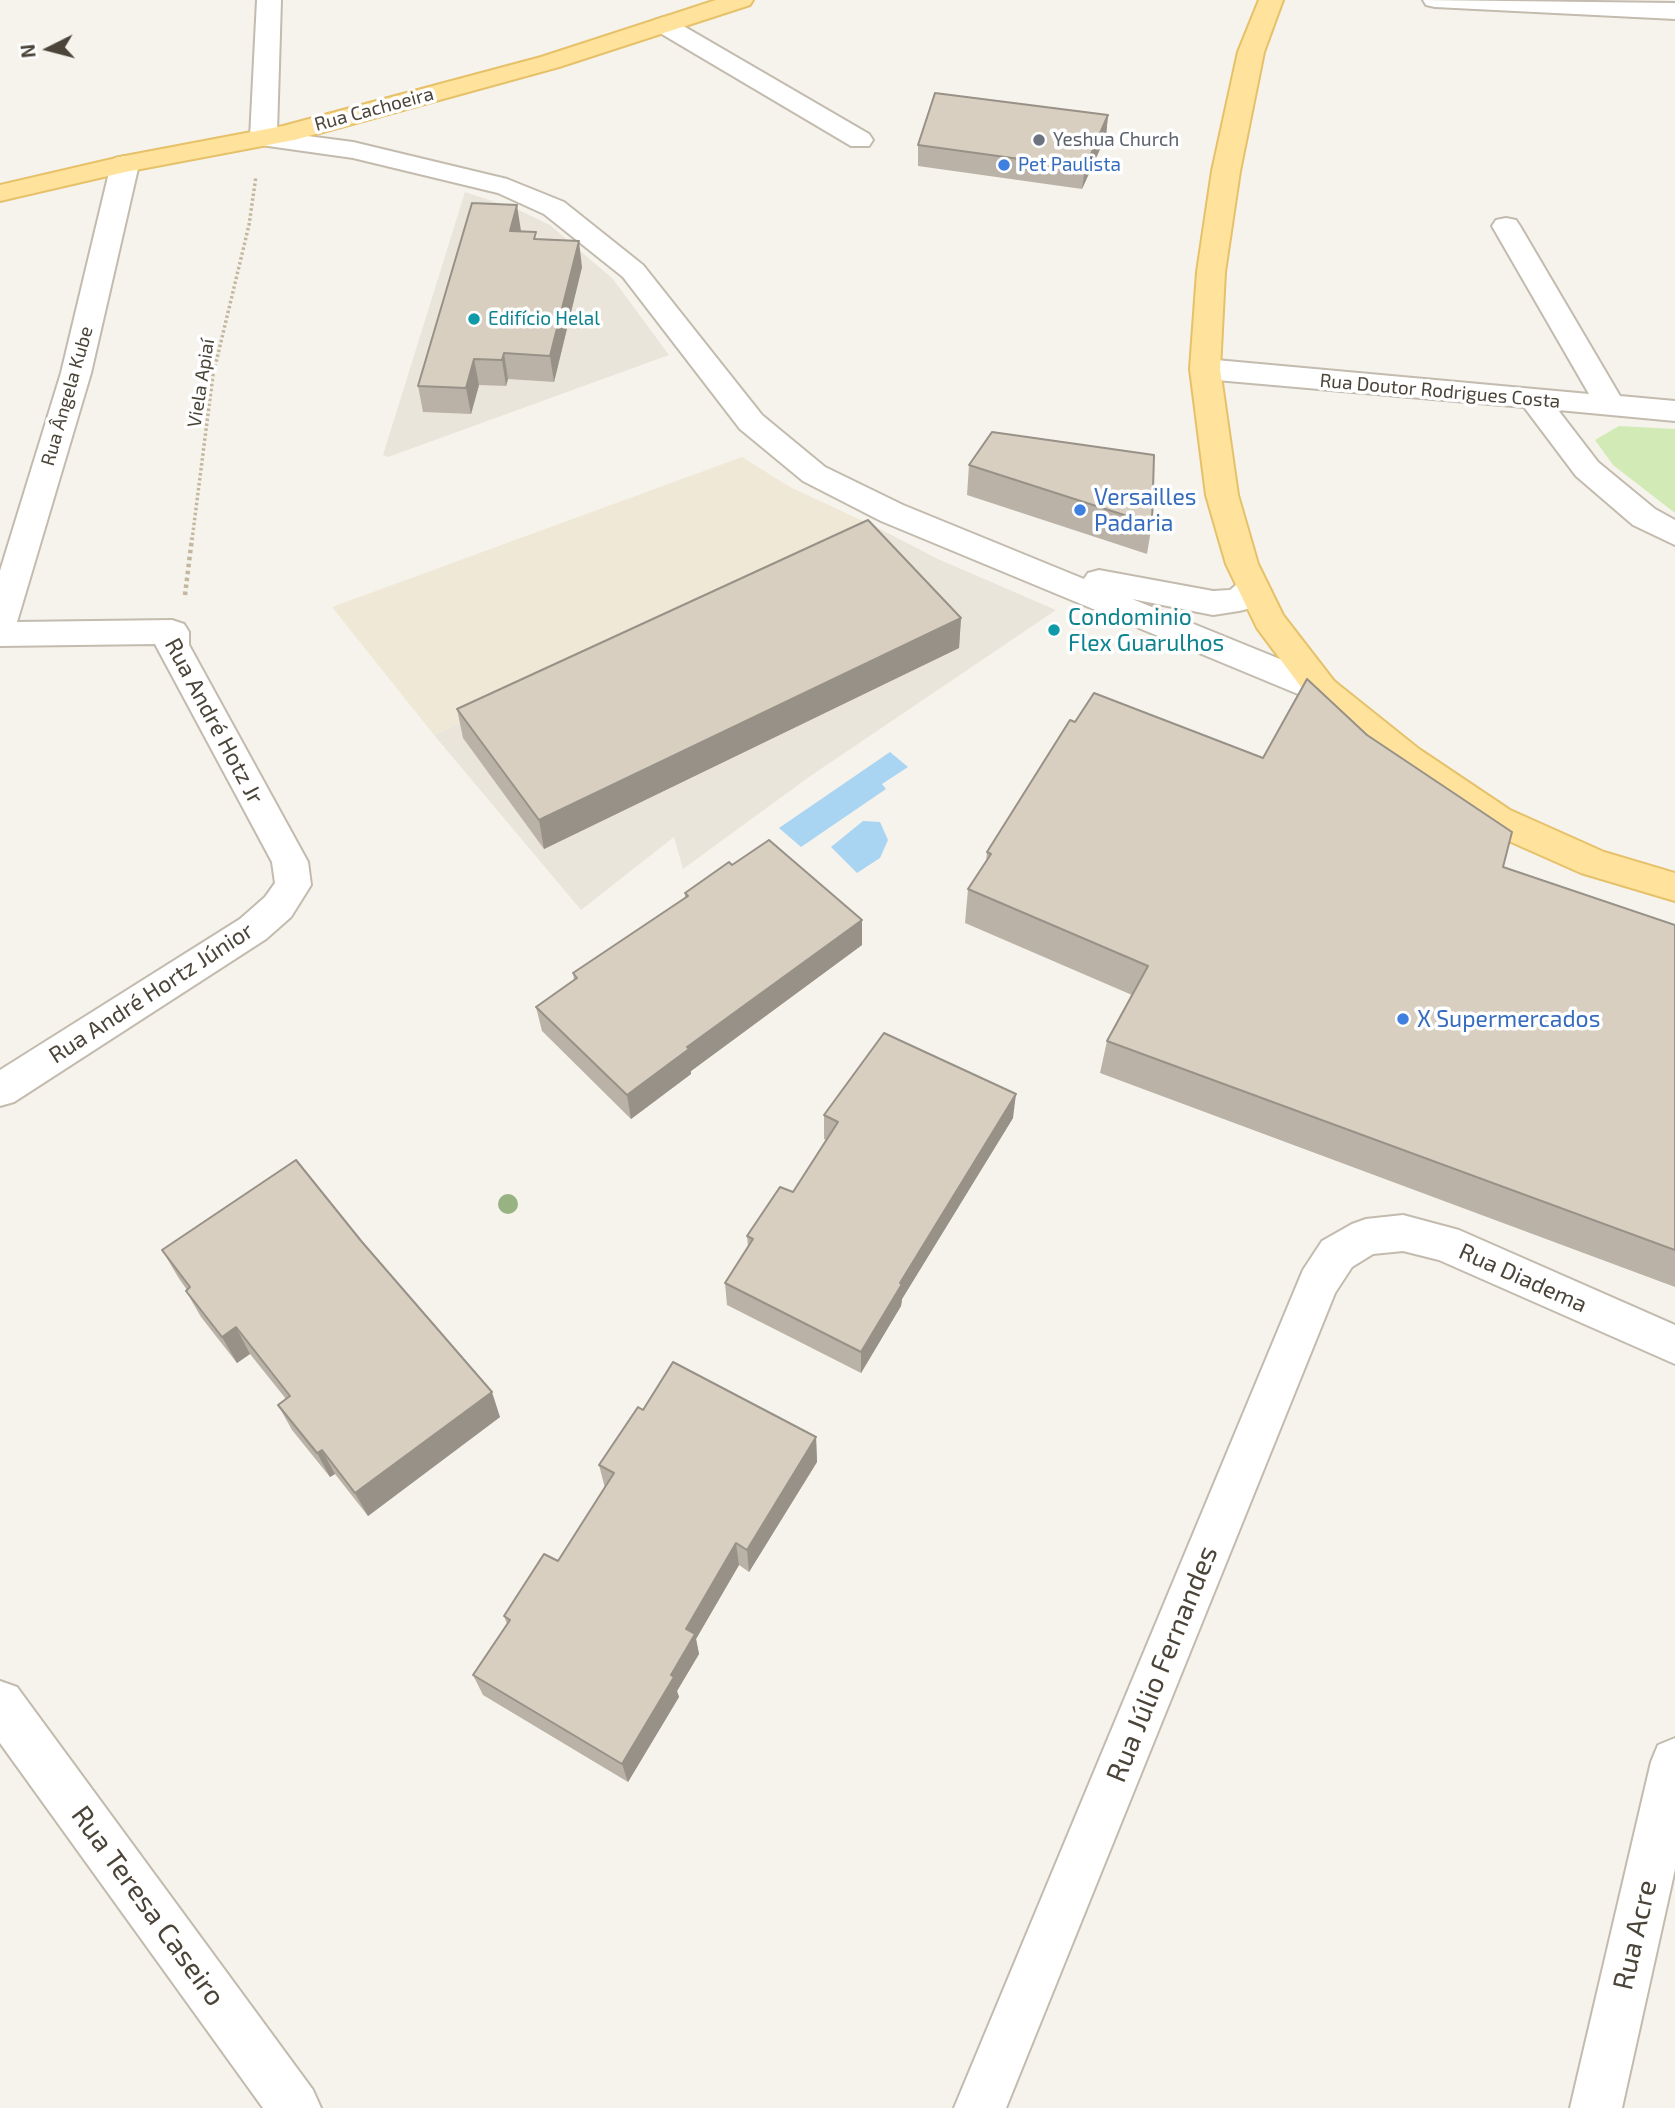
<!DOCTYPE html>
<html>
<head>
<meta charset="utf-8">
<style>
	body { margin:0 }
	#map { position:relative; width:1675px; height:2108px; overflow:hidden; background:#f6f3ec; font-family:"Exo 2",sans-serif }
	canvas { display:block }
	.north { position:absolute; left:14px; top:14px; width:70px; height:70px; -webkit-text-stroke:5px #fff; paint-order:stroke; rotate:264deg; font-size:19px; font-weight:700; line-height:28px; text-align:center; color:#4b4439 }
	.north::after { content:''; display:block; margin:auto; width:24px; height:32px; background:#4b4439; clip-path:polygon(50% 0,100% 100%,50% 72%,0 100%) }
</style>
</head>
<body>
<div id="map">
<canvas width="1675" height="2108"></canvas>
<div class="north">N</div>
</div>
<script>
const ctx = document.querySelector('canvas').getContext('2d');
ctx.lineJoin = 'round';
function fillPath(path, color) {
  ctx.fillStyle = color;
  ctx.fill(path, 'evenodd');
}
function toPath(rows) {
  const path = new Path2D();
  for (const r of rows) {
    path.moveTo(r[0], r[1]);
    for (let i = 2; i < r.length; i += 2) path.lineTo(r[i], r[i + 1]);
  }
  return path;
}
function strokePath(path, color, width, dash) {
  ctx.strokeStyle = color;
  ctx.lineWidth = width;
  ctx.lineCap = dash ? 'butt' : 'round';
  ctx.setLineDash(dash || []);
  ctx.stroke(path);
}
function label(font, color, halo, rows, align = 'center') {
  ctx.font = font + ' "Exo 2",sans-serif';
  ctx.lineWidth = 7;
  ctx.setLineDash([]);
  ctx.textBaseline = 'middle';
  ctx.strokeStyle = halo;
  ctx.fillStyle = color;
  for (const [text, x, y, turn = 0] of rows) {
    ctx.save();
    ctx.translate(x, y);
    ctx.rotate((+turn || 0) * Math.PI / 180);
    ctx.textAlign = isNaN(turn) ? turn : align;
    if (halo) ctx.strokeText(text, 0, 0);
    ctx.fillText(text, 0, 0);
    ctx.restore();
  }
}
fillPath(toPath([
	[465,192,519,210,550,225,613,279,669,355,388,457,383,455],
	[876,527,938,559,1056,610,809,777,683,869,674,837,581,910,434,735]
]), '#eae5da');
fillPath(toPath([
	[742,457,790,487,876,527,434,735,332,607]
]), '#efe8d6');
fillPath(toPath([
	[1619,426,1675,429,1675,513,1613,465,1595,440]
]), '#d2eab5');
fillPath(toPath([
	[890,752,908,767,882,784,886,789,801,847,779,828],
	[863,821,880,822,888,840,880,858,857,873,831,847]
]), '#a9d4f2');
const minor = toPath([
	[257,0,281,0,277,132,353,142,507,179,564,202,643,265,762,415,825,467,903,505,1084,579,1088,573,1099,570,1213,591,1230,590,1242,580,1253,577,1264,580,1269,588,1264,596,1251,608,1239,611,1213,615,1132,599,1334,681,1339,690,1334,699,1322,702,1310,699,881,521,803,481,740,429,623,277,544,214,498,193,353,158,254,144,250,138,257,0],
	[1423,0,1675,3,1675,19,1435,7,1426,5,1423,0],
	[664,17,673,20,869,134,873,140,869,146,851,146,655,30,651,25,655,20,664,17],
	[125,156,135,158,139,164,91,373,17,622,172,620,184,624,189,632,189,645,308,862,311,885,291,917,266,939,14,1102,0,1106,0,1070,240,919,265,897,275,883,272,862,155,644,0,646,0,571,61,373,111,164,115,158,125,156],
	[1506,218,1516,220,1520,226,1620,396,1675,401,1675,421,1558,410,1598,462,1655,509,1675,520,1675,545,1633,525,1576,476,1524,407,1205,379,1194,376,1190,369,1194,362,1205,359,1589,394,1492,226,1496,220,1506,218],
	[1403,1215,1459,1230,1675,1325,1675,1364,1439,1260,1403,1251,1373,1254,1352,1267,1335,1293,1006,2108,954,2108,1303,1270,1322,1241,1352,1224,1366,1219,1403,1215],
	[0,1681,17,1687,313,2090,321,2108,263,2108,0,1743,0,1681],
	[1675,1738,1675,1869,1622,2108,1570,2108,1651,1762,1658,1745,1675,1738]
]);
const major = toPath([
	[716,0,753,0,750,5,559,67,294,140,125,172,0,201,0,185,125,156,283,126,541,57,716,0],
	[1259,0,1283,0,1264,52,1240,171,1225,272,1220,369,1238,495,1258,564,1283,615,1334,681,1419,749,1510,810,1604,852,1675,873,1675,901,1581,873,1484,830,1395,767,1310,699,1257,628,1226,564,1206,495,1190,369,1197,272,1212,171,1238,52,1259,0]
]);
strokePath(minor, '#c2bbae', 4);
strokePath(major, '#e6c16a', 4);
strokePath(toPath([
	[192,540,213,375,249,225,256,176]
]), '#c4b79f', 3.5, [2.5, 2.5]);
strokePath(toPath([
	[185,595,192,538]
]), '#c4b79f', 4.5, [3.5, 3.5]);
fillPath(minor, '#fff');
fillPath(major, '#ffe39c');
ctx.fillStyle = '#97b381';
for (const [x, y] of [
	[508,1204]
]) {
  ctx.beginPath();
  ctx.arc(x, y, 10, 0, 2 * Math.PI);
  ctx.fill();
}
fillPath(toPath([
	[1108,115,1106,136,1082,189,918,166,918,145],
	[521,232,537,239,582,267,554,382,508,379,506,386,479,385,471,414,423,412,418,386],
	[969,465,1152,524,1147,554,967,495],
	[961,618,959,648,544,849,463,738,457,709],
	[987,852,1503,867,1675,925,1675,1287,1100,1073,1107,1041,1132,995,965,923,968,889,986,862],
	[732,865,862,945,691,1071,691,1074,631,1119,542,1031,536,1007,574,980,573,973,685,898,685,893],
	[824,1115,1013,1118,902,1299,901,1306,861,1373,727,1305,725,1283,748,1247,747,1236,793,1192,826,1140,824,1139],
	[162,1250,500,1417,368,1516,335,1474,330,1477,292,1430,278,1405,286,1399,250,1354,237,1363,201,1317,186,1291,187,1290,178,1277],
	[643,1410,816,1437,817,1462,749,1572,739,1565,696,1639,699,1654,677,1691,679,1697,628,1782,483,1695,473,1675,507,1624,504,1616,558,1561,605,1488,599,1465]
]), '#bab2a6');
fillPath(toPath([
	[1108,115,1106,136,1082,189,1085,168],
	[517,205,521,231,514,257,510,231],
	[579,241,582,267,554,382,550,356],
	[504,353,508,379,506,386,502,360],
	[474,359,479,385,471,414,466,388],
	[961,618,959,648,544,849,539,820],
	[862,920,862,945,691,1071,691,1074,631,1119,627,1095,687,1047],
	[1016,1094,1013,1118,902,1299,901,1306,861,1373,861,1352,900,1283],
	[236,1327,250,1354,237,1363,222,1337],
	[492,1392,500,1417,368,1516,355,1493],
	[816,1437,817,1462,749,1572,747,1550],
	[322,1450,335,1474,330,1477,317,1453],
	[736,1543,739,1565,696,1639,699,1654,677,1691,679,1697,628,1782,622,1764,671,1675,686,1629]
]), '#979187');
const building = toPath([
	[935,93,1108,115,1085,168,918,145,935,93],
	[472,203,517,205,510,231,536,232,534,239,579,241,550,356,504,353,502,360,474,359,466,388,418,386,472,203],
	[992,432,1154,455,1152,524,969,465,992,432],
	[868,520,961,618,539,820,457,709,868,520],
	[1307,679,1367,735,1512,832,1503,867,1675,925,1675,1250,1107,1041,1148,966,968,889,991,854,987,852,1070,720,1075,722,1094,693,1263,758,1307,679],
	[769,840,862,920,687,1047,689,1049,627,1095,536,1007,577,978,573,973,688,896,685,893,729,862,732,865,769,840],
	[884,1033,1016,1094,900,1283,902,1284,861,1352,725,1283,753,1239,747,1236,780,1187,793,1192,838,1122,824,1115,884,1033],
	[296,1160,362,1242,492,1392,355,1493,322,1450,317,1453,278,1405,290,1396,236,1327,222,1337,186,1291,190,1287,162,1250,296,1160],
	[673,1362,816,1437,747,1550,736,1543,686,1629,695,1634,671,1675,674,1677,622,1764,473,1675,510,1620,504,1616,544,1554,558,1561,614,1473,599,1465,638,1407,643,1410,673,1362]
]);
fillPath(building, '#d8cfc1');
strokePath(building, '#979187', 2);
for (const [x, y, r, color] of [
	[1039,140,7,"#6b7280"],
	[1004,165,7,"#3f7fe0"],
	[474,319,7,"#0f9aa8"],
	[1080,510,7,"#3f7fe0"],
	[1054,630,7,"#0f9aa8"],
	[1403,1019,7,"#3f7fe0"]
]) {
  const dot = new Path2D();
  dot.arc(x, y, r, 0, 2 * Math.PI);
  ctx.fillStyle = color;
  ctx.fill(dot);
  strokePath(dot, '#fff', 2.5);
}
label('19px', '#4b4439', '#fff', [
	["Rua Cachoeira",374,109,-15],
	["Viela Apiaí",201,383,-81],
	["Rua Doutor Rodrigues Costa",1440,391,5],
	["Rua Ângela Kube",67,396,-74]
]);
label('19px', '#5b616d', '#fff', [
	["Yeshua Church",1053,140]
], 'left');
label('19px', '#366cbe', '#fff', [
	["Pet Paulista",1018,165]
], 'left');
label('19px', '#0d838f', '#fff', [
	["Edifício Helal",488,319]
], 'left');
label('23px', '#366cbe', '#fff', [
	["Versailles",1094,497],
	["Padaria",1094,523],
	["X Supermercados",1417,1019]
], 'left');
label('23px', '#0d838f', '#fff', [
	["Condominio",1068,617],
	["Flex Guarulhos",1068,643]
], 'left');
label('23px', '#4b4439', '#fff', [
	["Rua André Hotz Jr",214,721,62],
	["Rua André Hortz Júnior",151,993,-33],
	["Rua Diadema",1523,1278,24]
]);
label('28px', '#4b4439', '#fff', [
	["Rua Júlio Fernandes",1162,1664,-68],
	["Rua Teresa Caseiro",148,1906,54],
	["Rua Acre",1635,1935,-77]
]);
</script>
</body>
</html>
